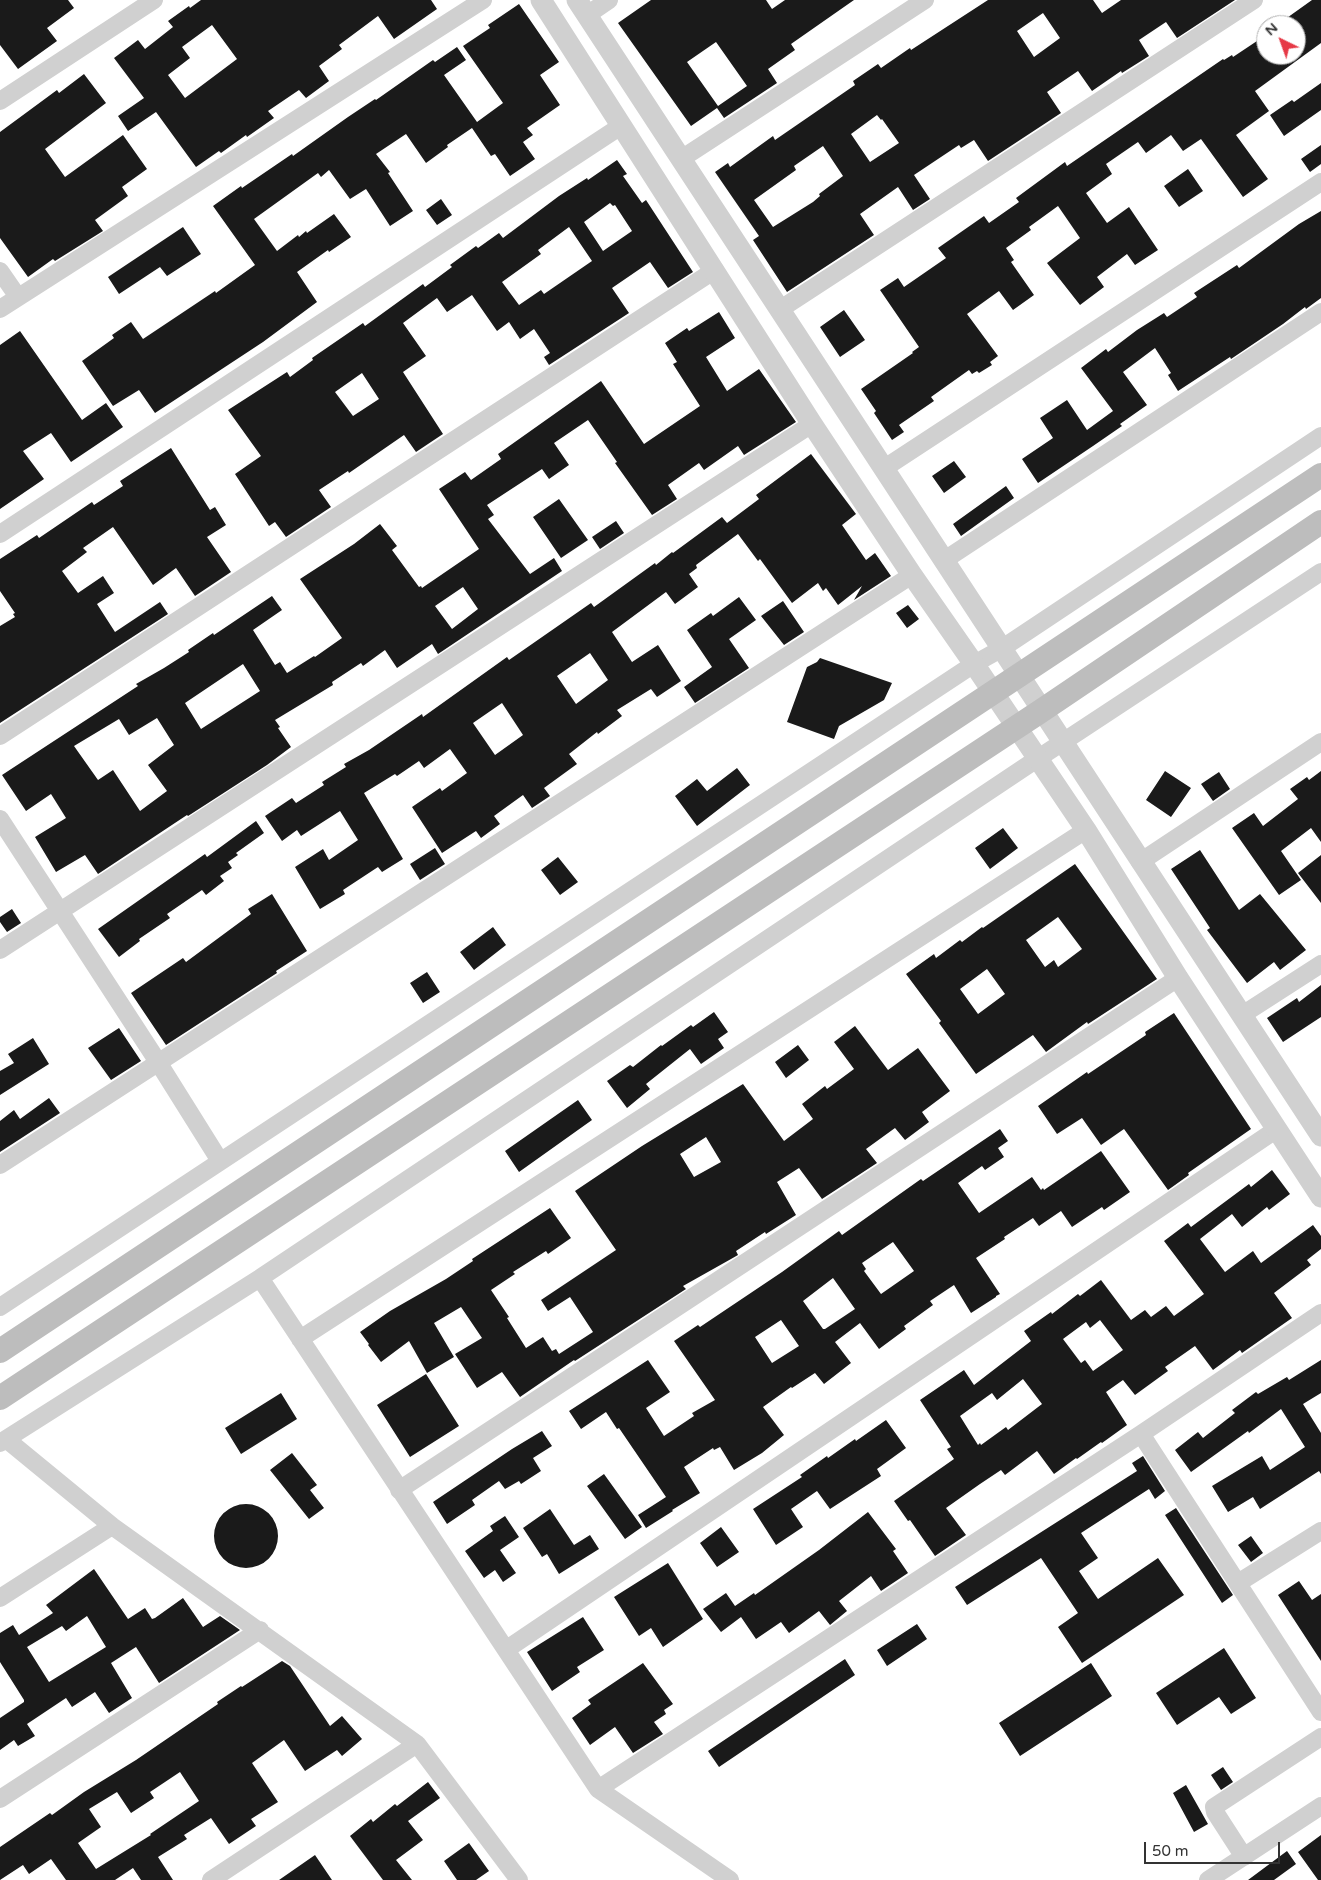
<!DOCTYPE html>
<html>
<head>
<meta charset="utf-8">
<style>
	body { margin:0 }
	#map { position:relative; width:1321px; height:1880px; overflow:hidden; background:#fff; font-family:"Varela Round",sans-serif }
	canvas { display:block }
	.north { position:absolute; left:1256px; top:15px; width:50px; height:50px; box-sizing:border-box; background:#fff; border:1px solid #adadad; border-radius:50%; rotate:318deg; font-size:14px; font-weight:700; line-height:20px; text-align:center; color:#333 }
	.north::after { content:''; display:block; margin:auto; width:18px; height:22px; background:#e63946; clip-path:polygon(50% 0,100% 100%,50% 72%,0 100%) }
	.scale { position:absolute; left:1144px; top:1842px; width:136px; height:22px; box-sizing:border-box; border:2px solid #333; border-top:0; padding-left:6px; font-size:15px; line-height:18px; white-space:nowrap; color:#333; -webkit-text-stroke:4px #fff; paint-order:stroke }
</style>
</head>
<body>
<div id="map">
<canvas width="1321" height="1880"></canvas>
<div class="north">N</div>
<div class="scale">50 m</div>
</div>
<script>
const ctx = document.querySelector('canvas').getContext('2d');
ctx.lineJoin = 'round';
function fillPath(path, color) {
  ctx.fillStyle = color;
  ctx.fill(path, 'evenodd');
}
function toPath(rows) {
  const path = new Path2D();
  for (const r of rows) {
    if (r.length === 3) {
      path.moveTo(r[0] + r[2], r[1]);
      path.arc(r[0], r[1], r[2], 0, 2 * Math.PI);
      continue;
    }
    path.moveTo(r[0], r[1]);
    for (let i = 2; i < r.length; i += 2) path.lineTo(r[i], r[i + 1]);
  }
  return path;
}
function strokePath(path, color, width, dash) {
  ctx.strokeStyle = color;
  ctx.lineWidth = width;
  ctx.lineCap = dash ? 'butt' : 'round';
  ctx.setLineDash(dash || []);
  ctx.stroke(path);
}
fillPath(toPath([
	[0,0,68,0,74,8,47,28,57,41,18,69,0,45],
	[201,0,431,0,437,9,394,39,378,16,339,45,342,49,319,66,329,81,306,98,299,90,268,111,274,118,247,137,246,135,221,153,219,151,196,167,156,112,128,131,118,116,144,98,114,58,138,40,145,49,173,27,168,21,189,6,190,8],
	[212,25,237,59,185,98,168,75,190,58,182,47],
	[651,0,766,0,772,9,785,0,854,0,791,44,795,50,768,69,777,83,724,118,717,108,691,126,618,23],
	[716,42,747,86,718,106,687,62],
	[988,0,1093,0,1102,13,1121,0,1235,0,1177,38,1166,22,1139,40,1149,56,1122,73,1121,71,1092,91,1078,71,1047,92,1061,113,988,161,974,140,961,148,959,145,914,175,930,199,913,210,898,187,860,214,874,235,787,292,753,240,759,236,715,172,728,163,730,167,773,136,775,140,855,85,853,81,878,64,881,68,910,48,911,50],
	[1043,13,1060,38,1034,57,1017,31],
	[877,115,881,120,882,119,899,143,870,162,851,134],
	[823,146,843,176,819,194,820,196,813,202,773,227,754,200,796,170,794,166],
	[1312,0,1321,0,1321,43,1255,91,1269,111,1236,135,1268,179,1243,197,1201,139,1183,151,1171,135,1146,153,1138,142,1106,164,1112,174,1086,193,1107,223,1129,207,1158,250,1135,265,1127,254,1097,277,1104,287,1080,305,1047,263,1080,238,1058,206,1029,227,1031,230,1006,248,1014,260,1011,262,1034,295,1013,310,999,291,967,314,998,356,990,362,992,365,979,373,977,371,972,374,969,370,931,397,934,401,899,425,904,432,892,440,874,413,876,411,861,389,913,353,912,352,919,347,880,290,898,278,904,287,946,258,938,248,984,216,989,223,1019,202,1016,198,1065,162,1067,166,1223,59,1224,60,1232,55,1233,57,1266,35,1266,55,1296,55,1296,25,1277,25],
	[519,4,559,62,540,75,560,105,527,128,533,135,523,142,535,159,510,176,495,154,491,156,472,128,447,145,448,147,426,163,406,134,376,154,390,172,388,173,413,211,390,226,366,189,350,199,329,170,321,177,318,173,254,219,277,251,298,235,299,237,306,231,307,233,334,214,351,237,329,252,328,250,297,272,317,302,263,342,155,413,139,390,113,406,82,361,114,338,112,335,131,322,143,339,215,291,216,293,255,265,213,206,241,186,242,188,292,154,293,156,348,117,375,99,376,100,433,60,435,62,457,47,466,60,444,75,477,122,503,103,463,46,490,28,488,25],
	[84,74,106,103,45,149,65,177,123,135,147,169,122,187,128,196,95,220,103,231,55,261,53,259,28,277,0,238,0,132,57,90,59,93],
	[1321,83,1321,110,1284,136,1270,115,1292,100,1294,102],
	[1321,145,1321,164,1310,172,1301,159],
	[617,160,627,174,623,176,642,203,646,200,693,272,668,288,650,262,612,288,629,313,549,365,544,357,550,353,534,329,520,339,509,322,497,331,472,295,447,312,437,298,403,323,426,356,403,372,443,434,416,452,404,435,349,473,348,471,319,490,331,507,286,537,275,522,269,526,235,474,261,456,228,410,287,372,290,377,313,360,312,358,363,323,365,326,423,284,425,287,452,267,450,265,476,246,478,248,499,233,503,238,559,196,587,178,588,180],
	[610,203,613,206,615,205,632,231,603,251,584,222],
	[569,227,592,261,544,294,541,290,519,305,502,282,541,254,538,250],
	[362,373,379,399,353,416,335,392],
	[1188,169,1203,191,1179,207,1164,186],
	[441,199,452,215,437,225,426,210],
	[1321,211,1321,298,1306,309,1305,307,1283,324,1231,359,1230,357,1178,391,1168,375,1171,373,1155,348,1123,372,1147,405,1120,424,1122,426,1093,446,1038,483,1022,459,1053,438,1040,418,1067,400,1087,430,1113,411,1081,368,1106,349,1108,352,1137,330,1164,313,1167,317,1197,297,1194,293,1237,265,1239,268,1299,224],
	[183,227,201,254,167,276,160,267,119,294,108,277],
	[844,310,865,340,840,357,820,327],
	[719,312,735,338,706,357,727,391,759,369,796,422,744,455,738,446,704,470,699,463,668,485,677,499,652,515,615,463,617,462,588,420,554,443,569,465,549,479,542,469,487,505,494,515,488,519,530,574,554,558,562,571,438,654,432,644,397,668,385,650,363,666,361,663,332,682,333,685,275,720,280,727,278,728,291,747,267,765,188,816,187,815,98,874,85,855,56,872,35,837,66,818,51,794,26,811,2,775,138,686,136,684,164,668,189,652,188,650,213,633,214,635,272,596,282,610,253,630,275,665,280,662,287,673,314,656,315,657,342,638,300,579,354,544,380,524,397,546,392,550,419,587,421,586,422,588,479,549,439,489,465,472,471,480,501,459,498,454,601,381,644,444,700,406,673,364,677,362,665,343,687,328,689,331],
	[463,587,478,609,452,629,435,606],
	[243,664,260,691,201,729,185,703],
	[157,718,174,745,148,765,167,791,140,811,113,770,98,780,74,746,119,719,129,735],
	[20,331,82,420,106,403,123,427,71,462,51,433,23,451,44,479,0,509,0,345],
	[171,448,210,510,215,507,226,525,207,537,231,572,195,596,176,568,153,585,113,527,83,548,87,552,62,571,78,593,103,576,114,593,97,604,115,632,160,602,168,614,0,723,0,626,15,617,13,614,15,613,0,591,0,559,37,535,39,538,92,502,94,505,123,486,120,481],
	[811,454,856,514,842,525,866,560,875,553,891,576,854,600,862,586,838,605,826,588,823,591,818,583,792,603,760,559,758,561,738,534,696,565,697,568,689,574,698,587,675,604,666,592,612,632,632,662,658,645,681,681,657,697,651,689,617,710,622,716,598,734,597,732,569,754,577,764,544,788,550,796,532,808,523,795,494,816,500,824,481,838,476,831,442,853,412,807,440,788,442,791,467,773,450,749,424,768,419,761,397,776,395,774,364,793,403,859,382,872,378,867,343,890,345,894,320,909,295,867,323,849,329,860,358,840,340,811,301,836,297,830,282,841,265,816,292,798,296,803,324,785,322,782,346,767,344,764,369,750,422,714,423,717,507,657,509,660,591,603,594,607,655,563,656,565,672,552,673,553,722,517,727,523,759,499,756,495],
	[590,653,608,680,576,704,557,676],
	[502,703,523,735,495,755,473,723],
	[954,461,966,477,944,493,932,476],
	[1006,486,1014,498,961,536,953,524],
	[559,499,588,540,561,558,533,517],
	[616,521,624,533,600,549,592,537],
	[739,597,756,620,729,639,749,668,695,703,684,687,712,667,687,630,711,613,713,616],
	[783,601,804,632,784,645,761,616],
	[908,605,919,619,907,628,896,613],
	[820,658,892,683,884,700,839,726,834,739,787,722,807,667,817,662],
	[737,768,750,785,697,826,675,796,697,779,707,791],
	[1165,771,1191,788,1171,817,1146,800],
	[1321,771,1321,842,1311,828,1281,851,1301,880,1279,895,1232,828,1254,813,1263,826,1298,799,1290,789,1307,777,1309,780],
	[1219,772,1230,789,1213,801,1201,784],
	[256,821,264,833,236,853,238,855,228,862,232,868,220,876,224,881,206,895,202,890,167,914,170,918,139,939,140,941,119,957,98,929,205,854,207,857],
	[1003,828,1018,848,990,869,975,848],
	[435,848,445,864,420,880,410,864],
	[1200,850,1239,910,1260,894,1306,950,1280,970,1274,962,1247,983,1207,930,1210,928,1171,869],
	[1321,855,1321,903,1298,873],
	[558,857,578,882,560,895,541,870],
	[1075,864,1157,979,1088,1024,1087,1022,1046,1052,1033,1035,976,1074,939,1023,941,1021,906,974,934,954,936,958,960,940,962,942,982,927,983,928],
	[1058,917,1082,949,1058,967,1054,960,1045,967,1026,940],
	[987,969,1005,994,978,1014,960,989],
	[272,894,307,951,276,971,277,973,166,1045,131,993,183,958,186,962,251,914,248,909],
	[12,909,21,923,7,932,0,922,0,917],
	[493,927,506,945,474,970,460,952],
	[427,972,440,992,423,1003,410,983],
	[1321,985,1321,1017,1283,1042,1267,1018,1297,998,1299,1002],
	[714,1012,728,1032,718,1039,724,1048,701,1064,690,1049,646,1084,650,1089,627,1108,607,1081,630,1065,633,1067,661,1045,662,1046,691,1025,693,1027],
	[1174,1013,1251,1129,1188,1173,1189,1175,1168,1190,1124,1129,1101,1145,1082,1118,1057,1134,1038,1106,1087,1072,1088,1074,1146,1035,1145,1032],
	[855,1026,888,1070,918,1048,950,1091,922,1112,929,1122,905,1140,895,1128,866,1149,877,1163,822,1199,799,1168,777,1182,796,1215,766,1234,765,1232,736,1251,738,1255,731,1259,683,1286,686,1289,575,1361,574,1360,520,1397,502,1372,477,1388,455,1354,482,1338,461,1307,434,1323,454,1357,427,1373,409,1341,381,1362,368,1345,369,1344,360,1332,390,1311,446,1279,473,1261,472,1259,550,1208,571,1238,548,1254,546,1251,513,1272,515,1274,491,1290,509,1317,507,1318,526,1348,543,1337,552,1351,556,1349,559,1354,593,1332,570,1297,548,1311,541,1300,616,1250,575,1191,642,1146,743,1084,784,1141,813,1119,802,1104,825,1086,827,1089,854,1069,834,1042],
	[706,1137,721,1162,694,1177,680,1154],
	[119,1028,141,1061,111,1080,88,1048],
	[33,1038,49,1064,0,1095,0,1071,14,1063,8,1054],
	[798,1045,809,1060,786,1078,775,1062],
	[49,1098,60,1113,0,1152,0,1121,14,1110,20,1119],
	[578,1100,592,1120,519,1172,505,1151],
	[1000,1129,1008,1141,998,1148,1004,1157,985,1170,982,1166,958,1183,979,1213,1032,1177,1041,1190,1043,1188,1044,1190,1101,1151,1130,1192,1104,1210,1102,1207,1072,1227,1061,1211,1039,1226,1033,1218,1004,1237,1005,1239,976,1258,1000,1294,996,1296,996,1297,971,1313,954,1285,930,1301,933,1305,904,1326,906,1329,879,1349,860,1323,835,1342,851,1363,824,1384,815,1373,792,1388,791,1387,763,1407,784,1435,762,1453,734,1470,720,1447,714,1450,713,1448,684,1467,700,1493,672,1510,673,1511,646,1528,638,1515,666,1497,619,1428,617,1429,606,1412,581,1429,569,1411,648,1360,670,1392,646,1408,664,1436,694,1416,692,1413,715,1400,674,1341,698,1325,700,1327,782,1272,839,1231,842,1235,921,1179,923,1181],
	[893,1242,914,1271,881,1294,864,1271,866,1269,862,1263],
	[833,1278,855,1309,825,1329,823,1329,803,1301],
	[781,1320,799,1346,772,1363,755,1337],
	[1272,1170,1290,1194,1269,1210,1267,1207,1242,1227,1232,1214,1200,1239,1225,1272,1253,1251,1261,1263,1313,1225,1321,1236,1321,1249,1307,1260,1311,1265,1274,1293,1292,1318,1242,1353,1240,1350,1213,1370,1195,1346,1165,1367,1168,1371,1135,1395,1123,1380,1106,1392,1127,1425,1102,1443,1101,1442,1077,1459,1076,1458,1054,1474,1037,1451,1005,1475,1001,1470,980,1484,946,1508,966,1535,935,1556,910,1520,908,1521,894,1501,954,1459,947,1449,951,1447,920,1400,964,1370,974,1385,1031,1341,1024,1331,1051,1312,1052,1314,1078,1294,1080,1296,1101,1280,1131,1320,1145,1310,1151,1317,1166,1306,1174,1316,1204,1294,1164,1241,1188,1223,1191,1227,1249,1184,1251,1187],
	[1100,1320,1123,1350,1093,1371,1085,1360,1081,1363,1063,1339,1086,1322,1090,1328],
	[1023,1379,1042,1404,1008,1430,1006,1427,981,1445,980,1443,978,1445,960,1416,992,1393,997,1400],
	[1321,1360,1321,1393,1303,1404,1321,1433,1321,1474,1319,1471,1260,1509,1253,1497,1228,1512,1212,1486,1262,1456,1270,1470,1305,1447,1281,1409,1249,1433,1248,1431,1191,1472,1175,1450,1198,1432,1203,1438,1235,1413,1232,1410,1256,1392,1258,1394,1287,1377,1289,1380],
	[426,1374,459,1426,410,1457,377,1405],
	[281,1393,297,1419,241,1454,225,1428],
	[886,1420,906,1448,877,1469,881,1476,830,1509,817,1491,791,1509,803,1527,776,1545,753,1509,802,1477,800,1475,827,1456,828,1458,855,1439,856,1441],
	[542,1431,552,1446,533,1458,541,1471,521,1484,519,1481,505,1489,499,1481,472,1500,475,1505,447,1524,433,1502,512,1449],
	[292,1453,317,1485,310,1490,324,1508,309,1519,270,1470],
	[1143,1456,1165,1491,1155,1499,1149,1489,1081,1533,1098,1558,1079,1571,1098,1599,1158,1558,1184,1595,1082,1663,1058,1627,1078,1613,1041,1558,967,1605,955,1587,1137,1471,1132,1463],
	[604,1474,642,1527,625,1539,587,1486],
	[246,1536,32],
	[1176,1508,1233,1595,1222,1603,1165,1515],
	[550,1509,574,1545,590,1535,599,1549,559,1574,547,1554,542,1557,523,1528],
	[868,1512,896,1549,893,1551,908,1573,881,1591,871,1576,839,1601,847,1611,830,1625,819,1611,789,1633,781,1622,756,1639,741,1617,721,1632,703,1609,726,1593,735,1606,754,1593,755,1595,819,1550],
	[505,1516,519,1537,500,1550,516,1573,503,1582,495,1570,484,1578,465,1551,493,1531,490,1526],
	[721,1527,739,1552,717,1567,700,1543],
	[1251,1536,1263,1553,1251,1562,1238,1545],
	[668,1563,703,1619,663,1647,651,1628,639,1636,614,1597],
	[94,1569,128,1619,145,1608,152,1619,155,1618,183,1598,203,1627,220,1616,240,1630,159,1683,136,1647,111,1663,132,1698,109,1713,95,1692,72,1707,66,1698,27,1724,35,1736,18,1746,14,1740,0,1750,0,1718,24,1702,24,1700,0,1662,0,1633,13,1625,19,1635,53,1613,46,1605],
	[87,1616,106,1647,49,1682,27,1647,62,1626,66,1631],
	[1299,1581,1312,1600,1321,1594,1321,1661,1278,1595],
	[583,1617,604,1650,577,1667,580,1672,552,1691,527,1652],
	[917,1624,927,1639,887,1666,877,1650],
	[1224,1648,1256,1698,1231,1714,1219,1697,1177,1725,1156,1693],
	[845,1659,855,1675,719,1767,708,1751],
	[282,1661,290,1666,330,1726,342,1716,362,1739,342,1756,337,1750,305,1771,284,1740,252,1763,278,1802,251,1819,256,1826,229,1844,211,1818,184,1835,187,1839,158,1857,173,1880,141,1880,133,1868,115,1880,66,1880,51,1859,29,1874,23,1865,0,1880,0,1847,50,1813,52,1815,84,1792,136,1760,218,1704,217,1702,241,1686,242,1687],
	[180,1772,199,1801,150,1834,151,1835,96,1869,78,1843,101,1827,89,1809,117,1792,131,1813,154,1798,150,1792],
	[643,1663,673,1704,664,1710,666,1714,654,1722,663,1734,633,1753,615,1727,590,1745,572,1718,591,1704,588,1700],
	[1091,1663,1112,1696,1020,1756,999,1723],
	[1223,1767,1233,1782,1221,1790,1211,1775],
	[428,1782,440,1798,408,1821,423,1840,396,1860,412,1880,383,1880,350,1836,371,1819,373,1822,395,1804,397,1806],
	[1186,1785,1208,1824,1194,1832,1173,1793],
	[1321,1835,1321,1880,1318,1880,1298,1852],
	[469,1843,489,1871,476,1880,457,1880,444,1861],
	[1287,1851,1296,1864,1274,1880,1248,1880],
	[315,1855,332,1880,279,1880]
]), '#1a1a1a');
strokePath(toPath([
	[587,15,609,0],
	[0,101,154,0],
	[681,159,925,0],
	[0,271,18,297],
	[0,309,483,0],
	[779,310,1254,0],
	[883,469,1321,182],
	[0,534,621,126],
	[943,561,1321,312],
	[0,736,715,270],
	[0,819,158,1062,220,1161],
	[1140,862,1321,742],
	[0,950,812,424],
	[1242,1015,1321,964],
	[0,1165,912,575],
	[260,1278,598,1789,730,1880],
	[0,1307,974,664,1001,649,1321,436],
	[300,1339,1086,830],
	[1141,1434,1321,1712],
	[6,1439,112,1526,417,1744,519,1880],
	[0,1443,260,1278,1037,759,1321,572],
	[399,1490,1178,978],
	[1238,1583,1321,1531],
	[0,1598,112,1526],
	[507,1649,1277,1129],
	[598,1789,1141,1434,1321,1313],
	[0,1799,260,1630],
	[1244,1857,1215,1812,1214,1807,1321,1737],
	[211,1880,417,1744],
	[1208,1880,1321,1806]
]), '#d0d0d0', 18);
strokePath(toPath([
	[541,0,812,424,912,575,974,664,1086,830,1178,978,1321,1197],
	[577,0,1321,1136]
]), '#d0d0d0', 21);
strokePath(toPath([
	[0,1351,1321,475],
	[0,1398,1041,711,1321,522]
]), '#bdbdbd', 24);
</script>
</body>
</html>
